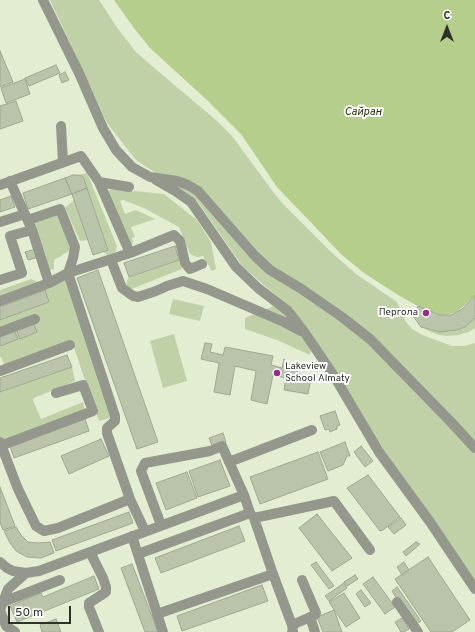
<!DOCTYPE html>
<html>
<head>
<meta charset="utf-8">
<style>
	body { margin:0 }
	#map { position:relative; width:475px; height:632px; overflow:hidden; background:#e2edd2; font-family:Overpass,sans-serif }
	canvas { display:block }
	.north { position:absolute; left:427px; top:8px; width:40px; height:40px; -webkit-text-stroke:3px #fff; paint-order:stroke; rotate:0deg; font-size:11px; font-weight:700; line-height:16px; text-align:center; color:#2d3127 }
	.north::after { content:''; display:block; margin:auto; width:14px; height:18px; background:#2d3127; clip-path:polygon(50% 0,100% 100%,50% 72%,0 100%) }
	.scale { position:absolute; left:8px; top:606px; width:63px; height:18px; box-sizing:border-box; border:2px solid #2d3127; border-top:0; padding-left:5px; font-size:12px; line-height:14px; white-space:nowrap; color:#2d3127; -webkit-text-stroke:3px #fff; paint-order:stroke }
</style>
</head>
<body>
<div id="map">
<canvas width="475" height="632"></canvas>
<div class="north">С</div>
<div class="scale">50 m</div>
</div>
<script>
const ctx = document.querySelector('canvas').getContext('2d');
ctx.lineJoin = 'round';
function fillPath(path, color) {
  ctx.fillStyle = color;
  ctx.fill(path, 'evenodd');
}
function toPath(rows) {
  const path = new Path2D();
  for (const r of rows) {
    path.moveTo(r[0], r[1]);
    for (let i = 2; i < r.length; i += 2) path.lineTo(r[i], r[i + 1]);
  }
  return path;
}
function strokePath(path, color, width, dash) {
  ctx.strokeStyle = color;
  ctx.lineWidth = width;
  ctx.lineCap = dash ? 'butt' : 'round';
  ctx.setLineDash(dash || []);
  ctx.stroke(path);
}
function label(font, color, halo, rows, align = 'center') {
  ctx.font = font + ' Overpass,sans-serif';
  ctx.lineWidth = 4;
  ctx.setLineDash([]);
  ctx.textBaseline = 'middle';
  ctx.strokeStyle = halo;
  ctx.fillStyle = color;
  for (const [text, x, y, turn = 0] of rows) {
    ctx.save();
    ctx.translate(x, y);
    ctx.rotate((+turn || 0) * Math.PI / 180);
    ctx.textAlign = isNaN(turn) ? turn : align;
    if (halo) ctx.strokeText(text, 0, 0);
    ctx.fillText(text, 0, 0);
    ctx.restore();
  }
}
fillPath(toPath([
	[50,0,99,0,118,29,135,51,153,67,216,120,232,136,274,193,285,206,330,251,356,274,397,302,406,322,412,329,422,335,452,346,464,346,475,343,475,583,384,451,290,307,243,267,197,201,136,160,107,123],
	[87,173,117,246,115,252,108,255,103,252,108,249,84,179,82,176,78,175],
	[114,189,164,194,197,220,211,242,216,269,212,271,203,256,197,257,190,254,179,227,144,208,123,200,120,201,125,214,136,210,155,219,131,227,135,237,132,238,133,242,132,245,107,193,109,190],
	[74,200,88,240,80,241,65,208],
	[58,213,71,250,54,260,54,269,47,271,31,221],
	[179,260,182,269,129,290,126,283,129,277],
	[65,278,113,417,99,421,72,342,5,367,1,357,0,357,0,320,49,302,45,290],
	[31,279,42,284,0,297,0,290],
	[173,299,204,306,200,321,169,314],
	[274,306,282,310,311,348,310,355,277,340,245,329,245,318],
	[475,318,475,328,469,332,458,335,448,336,439,335,431,332,421,327,439,332,457,330,465,327],
	[174,334,187,381,163,388,150,341],
	[72,367,75,381,34,398,33,400,41,419,83,402,85,411,1,442,0,438,0,392]
]), '#c0d1a7');
fillPath(toPath([
	[114,0,475,0,475,295,457,312,445,315,440,315,418,306,398,295,364,273,341,254,277,187,241,134,207,100,150,48,134,28]
]), '#b5ce8c');
const building = toPath([
	[0,51,13,82,0,87,0,51],
	[56,65,60,73,29,86,25,78,56,65],
	[65,72,69,80,62,83,59,75,65,72],
	[25,79,30,94,6,103,1,88,25,79],
	[16,101,23,121,0,129,0,106,16,101],
	[73,175,78,175,82,176,84,179,87,188,72,194,65,178,73,175],
	[65,178,72,194,28,209,23,193,65,178],
	[87,188,108,250,93,255,72,194,87,188],
	[11,196,15,207,0,212,0,200,11,196],
	[175,246,179,260,129,277,124,263,175,246],
	[36,249,39,257,28,260,25,252,36,249],
	[98,270,158,442,137,449,77,278,98,270],
	[45,290,49,302,0,320,0,307,45,290],
	[475,295,475,318,465,327,457,330,439,332,429,329,421,327,413,316,418,306,440,315,451,315,457,312,462,309,475,295],
	[33,322,37,332,20,339,16,329,33,322],
	[14,330,18,339,1,346,0,344,0,335,14,330],
	[205,343,212,344,210,352,223,355,225,347,273,356,271,365,282,368,284,359,310,383,308,394,284,390,286,378,273,375,267,404,251,400,256,371,235,366,230,395,214,392,219,363,201,359,205,343],
	[67,355,72,367,0,392,0,378,67,355],
	[335,411,340,425,337,426,337,429,330,432,329,429,325,430,320,416,335,411],
	[85,419,89,431,14,458,10,446,85,419],
	[223,433,226,442,213,448,209,438,223,433],
	[101,439,109,456,69,474,61,456,101,439],
	[345,442,350,456,347,456,343,465,328,471,320,452,345,442],
	[361,446,373,461,365,467,354,452,361,446],
	[318,452,328,479,260,504,250,477,318,452],
	[220,460,230,486,198,497,189,471,220,460],
	[187,472,197,498,166,510,156,483,187,472],
	[368,475,400,517,383,530,380,531,347,488,368,475],
	[0,487,15,526,3,530,0,522,0,487],
	[129,512,133,523,56,551,52,540,129,512],
	[317,514,352,558,332,571,299,528,317,514],
	[401,518,406,525,394,534,388,527,401,518],
	[239,526,245,541,161,573,155,558,239,526],
	[16,527,21,535,28,542,38,543,50,542,54,553,41,558,27,557,16,551,10,543,4,531,16,527],
	[416,542,420,544,406,556,403,552,416,542],
	[428,557,470,620,452,632,431,632,395,579,428,557],
	[316,562,334,586,329,589,311,565,316,562],
	[404,562,409,570,402,575,397,567,404,562],
	[132,564,158,632,145,632,121,568,132,564],
	[355,575,358,579,347,586,344,582,355,575],
	[94,576,99,589,17,622,10,606,41,593,43,597,94,576],
	[373,577,395,607,385,614,363,584,373,577],
	[344,583,347,588,329,601,325,596,344,583],
	[262,585,268,601,182,631,177,616,262,585],
	[397,587,421,621,414,626,392,591,397,587],
	[361,590,371,603,365,607,356,594,361,590],
	[344,593,360,618,346,627,329,602,344,593],
	[334,610,342,632,323,632,317,617,334,610],
	[402,618,409,629,404,632,401,632,395,622,402,618],
	[56,619,61,632,42,632,40,625,56,619]
]);
fillPath(building, '#bac4aa');
strokePath(building, '#9ea88f', 1);
strokePath(toPath([
	[43,0,79,73,103,128,116,150,132,167,150,177,177,181,188,185,198,191,255,256,270,270,300,288,342,317,370,339,451,422,475,448],
	[61,126,63,162],
	[156,180,175,191,191,202,236,267,258,288,288,311,305,333,334,376,379,452,430,522,475,589],
	[10,181,32,230,49,283,68,273,130,253,174,235,180,241,185,263,190,269,202,264],
	[99,182,130,253],
	[0,185,81,156,99,182,129,187],
	[28,220,60,209,75,247,73,258,68,273,115,416,115,421,107,428,107,433,130,499,145,531],
	[0,222,25,214],
	[111,260,122,288,133,296,138,297,156,291,167,286,183,281,207,289,284,322,301,331],
	[0,280,22,273,10,236,32,230],
	[0,301,49,283],
	[0,332,35,319],
	[0,371,70,345],
	[0,442,18,489,36,526,44,531,58,528,130,499],
	[0,446,93,411,83,385,56,393],
	[229,462,312,430],
	[254,518,334,501,370,550],
	[161,525,141,471,145,463,210,451,222,446,244,495,250,513,254,518,273,574,292,625,293,631,292,632],
	[132,536,163,632],
	[90,552,103,578,106,587,106,592,89,603,89,607,99,632],
	[138,554,250,513],
	[0,562,7,568,13,571,26,573,39,571,244,495],
	[3,602,60,580],
	[397,602,418,632],
	[157,614,273,574],
	[310,617,315,632],
	[292,625,315,615,316,613,302,580],
	[15,632,6,626,0,610,8,589,26,573]
]), '#93978c', 10);
for (const [x, y, r, color] of [
	[426,313,4,"#9a2a88"],
	[277,373,4,"#9a2a88"]
]) {
  const dot = new Path2D();
  dot.arc(x, y, r, 0, 2 * Math.PI);
  ctx.fillStyle = color;
  ctx.fill(dot);
  strokePath(dot, '#fff', 1.5);
}
label('10px', '#2d3127', '#fff', [
	["Пергола",418,313],
	["Lakeview",285,367,"left"],
	["School Almaty",285,379,"left"]
], 'right');
label('italic 11px', '#253301', '#fff', [
	["Сайран",363,113]
]);
</script>
</body>
</html>
